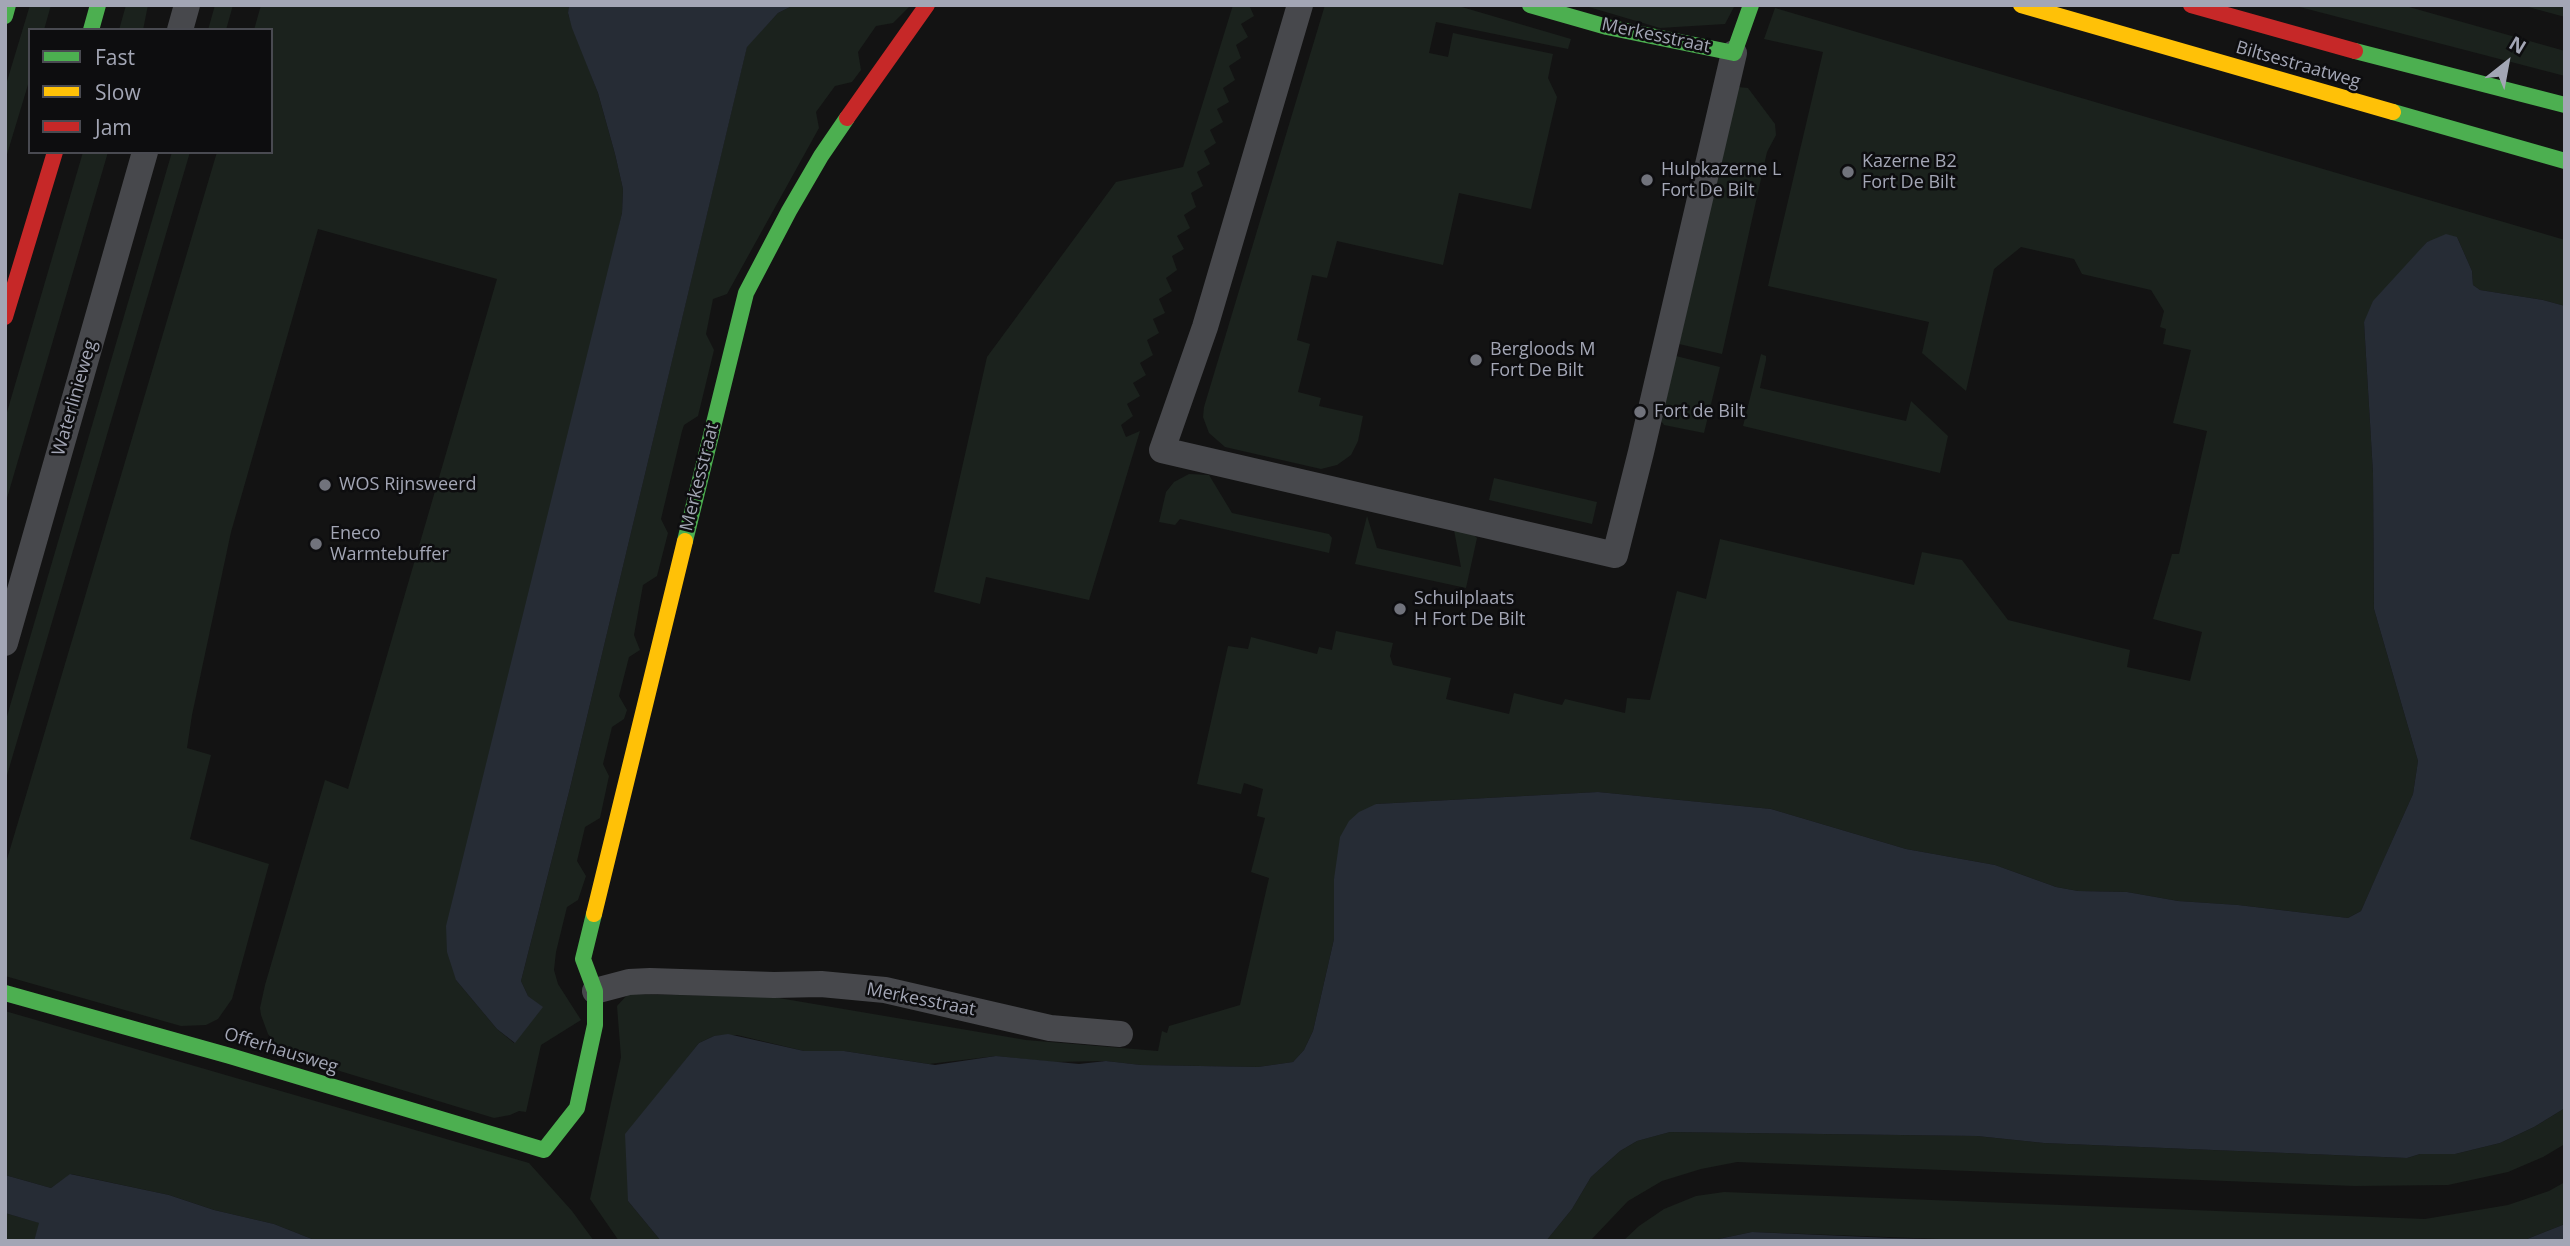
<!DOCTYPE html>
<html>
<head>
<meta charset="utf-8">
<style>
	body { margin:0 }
	#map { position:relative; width:2570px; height:1246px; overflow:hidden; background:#131313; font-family:"Open Sans",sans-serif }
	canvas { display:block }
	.frame { position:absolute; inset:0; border:7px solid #a3a6b5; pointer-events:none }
	.legend { position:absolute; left:28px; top:28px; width:245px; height:126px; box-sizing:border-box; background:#0d0d0f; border:2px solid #494a51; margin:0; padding:9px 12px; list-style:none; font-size:21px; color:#a3a6b5 }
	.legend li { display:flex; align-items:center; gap:14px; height:35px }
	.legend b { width:35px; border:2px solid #494a51 }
	.north { position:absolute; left:2472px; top:28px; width:70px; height:70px; -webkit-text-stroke:5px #0d0d0f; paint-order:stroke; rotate:31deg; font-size:19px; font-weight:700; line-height:28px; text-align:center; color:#a3a6b5 }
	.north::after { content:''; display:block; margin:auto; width:24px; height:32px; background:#a3a6b5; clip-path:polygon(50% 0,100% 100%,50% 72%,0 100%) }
</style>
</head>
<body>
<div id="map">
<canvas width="2570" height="1246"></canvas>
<div class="frame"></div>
<ul class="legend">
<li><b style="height:9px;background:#4caf50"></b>Fast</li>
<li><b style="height:9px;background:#ffc107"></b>Slow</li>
<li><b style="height:9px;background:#c62828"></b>Jam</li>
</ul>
<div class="north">N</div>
</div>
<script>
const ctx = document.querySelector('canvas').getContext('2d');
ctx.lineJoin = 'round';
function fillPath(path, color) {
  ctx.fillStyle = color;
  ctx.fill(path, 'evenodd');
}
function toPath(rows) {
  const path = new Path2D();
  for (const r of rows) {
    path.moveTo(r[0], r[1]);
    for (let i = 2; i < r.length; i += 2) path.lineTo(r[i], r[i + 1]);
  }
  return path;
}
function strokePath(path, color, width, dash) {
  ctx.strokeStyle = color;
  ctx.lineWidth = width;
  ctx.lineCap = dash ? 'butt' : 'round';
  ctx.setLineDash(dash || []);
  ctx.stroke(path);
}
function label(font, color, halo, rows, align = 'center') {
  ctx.font = font + ' "Open Sans",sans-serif';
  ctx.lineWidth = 5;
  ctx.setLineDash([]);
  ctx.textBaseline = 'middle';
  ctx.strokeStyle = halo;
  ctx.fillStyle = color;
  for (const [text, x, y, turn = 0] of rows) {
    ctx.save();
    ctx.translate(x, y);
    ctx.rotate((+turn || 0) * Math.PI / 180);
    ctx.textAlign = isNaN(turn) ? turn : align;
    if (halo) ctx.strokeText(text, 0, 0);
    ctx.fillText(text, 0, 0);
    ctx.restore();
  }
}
fillPath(toPath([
	[30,5,51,5,44,30,30,30,30,78,5,161,5,88],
	[126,5,148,5,143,30,119,30],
	[215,5,233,5,226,30,208,30],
	[261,5,569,5,568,14,598,93,615,154,623,189,622,213,456,980,497,1029,514,1043,542,1007,528,996,521,981,570,788,747,46,778,13,794,5,911,5,893,23,876,26,858,52,861,70,852,82,835,86,816,112,819,128,727,294,713,299,706,334,714,350,698,416,684,425,682,431,661,519,668,533,657,576,643,585,634,635,640,650,629,657,619,696,627,710,624,719,612,727,603,764,609,776,600,818,585,827,577,861,586,876,578,900,567,907,556,952,554,970,558,984,581,1020,541,1045,526,1112,519,1111,510,1115,494,1118,284,1054,268,1034,261,1015,260,1008,265,985,325,780,348,789,497,279,318,229,231,532,192,715,187,748,211,755,190,839,269,864,232,999,218,1019,206,1025,181,1026,5,976,5,866,217,152,271,152,271,30,254,30],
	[1233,5,1249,5,1254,16,1241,24,1248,37,1236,45,1241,58,1229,66,1235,80,1223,88,1229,102,1217,109,1223,122,1210,130,1216,143,1204,151,1210,164,1197,172,1203,186,1191,193,1196,207,1184,215,1190,228,1177,236,1184,249,1172,256,1177,270,1166,278,1172,291,1159,299,1165,313,1153,319,1159,333,1147,340,1153,355,1140,363,1146,375,1133,383,1140,396,1127,404,1133,416,1121,425,1126,437,1140,431,1089,600,986,577,980,604,934,592,987,357,1116,182,1183,167],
	[1325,5,1455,5,1571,39,1568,49,1436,22,1429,53,1448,57,1453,33,1553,54,1548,78,1557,97,1531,209,1459,193,1443,265,1337,241,1327,278,1312,275,1297,340,1310,344,1298,392,1321,398,1319,406,1363,416,1358,441,1351,455,1337,465,1321,469,1225,447,1209,433,1203,417,1204,407],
	[1582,5,1735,5,1725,24,1660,28],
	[2292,5,2402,5,2565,51,2565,76],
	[2521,5,2565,5,2565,17],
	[1775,8,2565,240,2565,306,2543,300,2480,290,2473,285,2472,271,2457,237,2427,242,2364,322,2373,473,2374,609,2418,761,2413,794,2361,911,2348,918,2238,905,2178,901,2127,892,2078,891,2056,887,1995,865,1906,849,1771,809,1598,792,1376,804,1334,879,1334,939,1313,1031,1304,1050,1293,1062,1258,1067,1141,1065,1106,1061,1053,1062,996,1056,929,1064,844,1051,804,1051,737,1035,714,1036,699,1043,657,1096,628,1201,661,1241,619,1241,590,1199,621,1057,617,1006,628,994,773,997,1026,1040,1158,1051,1162,1031,1167,1033,1169,1026,1240,1005,1269,878,1251,872,1265,818,1257,816,1263,789,1244,783,1241,794,1197,784,1228,646,1248,649,1251,637,1317,654,1319,647,1332,650,1336,631,1393,643,1390,656,1393,665,1451,678,1446,699,1509,714,1514,693,1562,705,1565,699,1625,713,1627,698,1650,700,1677,591,1706,599,1720,539,1914,585,1922,552,1962,560,2008,620,2130,650,2127,667,2190,681,2202,632,2153,619,2172,554,2179,554,2207,431,2173,423,2191,350,2163,344,2166,329,2160,327,2164,311,2151,290,2082,274,2074,259,2021,247,1994,269,1966,391,1922,353,1929,322,1768,286,1823,52,1764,39],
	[1738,87,1748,88,1775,124,1776,135,1767,152,1722,354,1679,344],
	[83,152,108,152,5,505,5,419],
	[172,152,190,152,5,782,5,723],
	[1761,354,1766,356,1766,360,1760,388,1906,421,1911,401,1948,436,1940,473,1743,426],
	[1676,356,1720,367,1704,433,1664,425,1661,421],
	[1189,474,1209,475,1232,513,1329,534,1332,538,1329,553,1180,519,1175,525,1159,522,1166,492,1174,482],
	[1494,478,1597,502,1592,524,1489,500],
	[1367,516,1377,548,1461,567,1454,530,1474,535,1477,538,1466,588,1355,564],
	[5,1011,529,1163,572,1211,594,1241,317,1241,274,1224,214,1210,169,1195,71,1174,51,1188,5,1175],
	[2565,1108,2565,1144,2543,1157,2508,1172,2448,1185,2355,1186,1737,1162,1701,1169,1662,1181,1628,1201,1590,1241,1546,1241,1572,1209,1591,1177,1620,1151,1637,1141,1670,1132,1977,1136,2044,1143,2407,1158,2420,1154,2455,1154,2500,1143,2534,1127],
	[2565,1182,2565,1224,2522,1241,1994,1241,1752,1232,1709,1241,1623,1241,1639,1226,1664,1209,1696,1196,1724,1192,2425,1219,2508,1205,2549,1191],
	[5,1213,40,1223,34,1241,5,1241]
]), '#1b221d');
fillPath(toPath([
	[569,5,794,5,778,13,747,47,570,788,521,981,528,996,543,1007,515,1043,497,1029,456,980,447,952,446,926,622,213,623,189,615,154,598,93,572,28,568,13],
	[2446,234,2457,237,2472,271,2473,285,2480,290,2543,300,2565,306,2565,1108,2534,1127,2500,1143,2455,1154,2420,1154,2407,1158,2044,1143,1977,1136,1670,1132,1637,1141,1620,1151,1591,1177,1572,1209,1546,1241,661,1241,628,1201,625,1134,699,1043,714,1036,728,1034,804,1051,844,1051,935,1065,996,1056,1079,1064,1106,1061,1141,1065,1258,1067,1293,1062,1304,1050,1313,1031,1334,939,1334,879,1340,837,1349,821,1359,812,1376,804,1598,792,1771,809,1906,849,1995,865,2056,887,2078,891,2127,892,2178,901,2238,905,2348,918,2361,911,2379,870,2413,794,2418,761,2374,609,2373,473,2364,322,2373,301,2427,242],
	[70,1174,169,1195,214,1210,274,1224,317,1241,34,1241,39,1223,5,1213,5,1175,51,1188],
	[2565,1224,2565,1241,2522,1241],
	[1752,1232,1891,1238,1994,1241,1709,1241]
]), '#262c35');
strokePath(toPath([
	[1300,5,1205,327,1162,450,1615,555,1641,452,1734,53],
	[180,30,187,5],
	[5,643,145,152],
	[595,991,629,982,650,981,774,985,821,984,885,990,1050,1028,1120,1034]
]), '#47484c', 26);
strokePath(toPath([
	[1530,5,1607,27,1734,53,1751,5],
	[5,16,8,5],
	[91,30,98,5],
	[2355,51,2565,105],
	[2393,112,2565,161],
	[685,541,746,293,789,211,821,156,847,118],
	[5,993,230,1056,544,1150,577,1108,595,1025,595,991,583,959,594,914]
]), '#4caf50', 16);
strokePath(toPath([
	[2021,5,2393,112],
	[594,914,685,541]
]), '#ffc107', 16);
strokePath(toPath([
	[2191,5,2355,51],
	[847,118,927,5],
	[5,317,55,152]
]), '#c62828', 16);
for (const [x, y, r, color] of [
	[1848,172,7,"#71737c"],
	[1647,180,7,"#71737c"],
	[1476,360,7,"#71737c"],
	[1640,412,7,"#71737c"],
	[325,485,7,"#71737c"],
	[316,544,7,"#71737c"],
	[1400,609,7,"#71737c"]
]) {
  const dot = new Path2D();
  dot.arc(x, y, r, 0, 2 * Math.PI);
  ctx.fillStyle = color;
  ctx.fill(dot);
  strokePath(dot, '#0d0d0f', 2.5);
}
label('18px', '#a3a6b5', '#0d0d0f', [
	["Merkesstraat",1656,36,12],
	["Biltsestraatweg",2298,65,16],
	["Waterlinieweg",75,398,-74],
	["Merkesstraat",700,477,-76],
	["Merkesstraat",921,1000,11],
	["Offerhausweg",281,1051,17]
]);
label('18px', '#a3a6b5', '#0d0d0f', [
	["Kazerne B2",1862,162],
	["Fort De Bilt",1862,183],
	["Hulpkazerne L",1661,170],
	["Fort De Bilt",1661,191],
	["Bergloods M",1490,350],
	["Fort De Bilt",1490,371],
	["Fort de Bilt",1654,412],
	["WOS Rijnsweerd",339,485],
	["Eneco",330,534],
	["Warmtebuffer",330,555],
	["Schuilplaats",1414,599],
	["H Fort De Bilt",1414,620]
], 'left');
</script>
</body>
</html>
